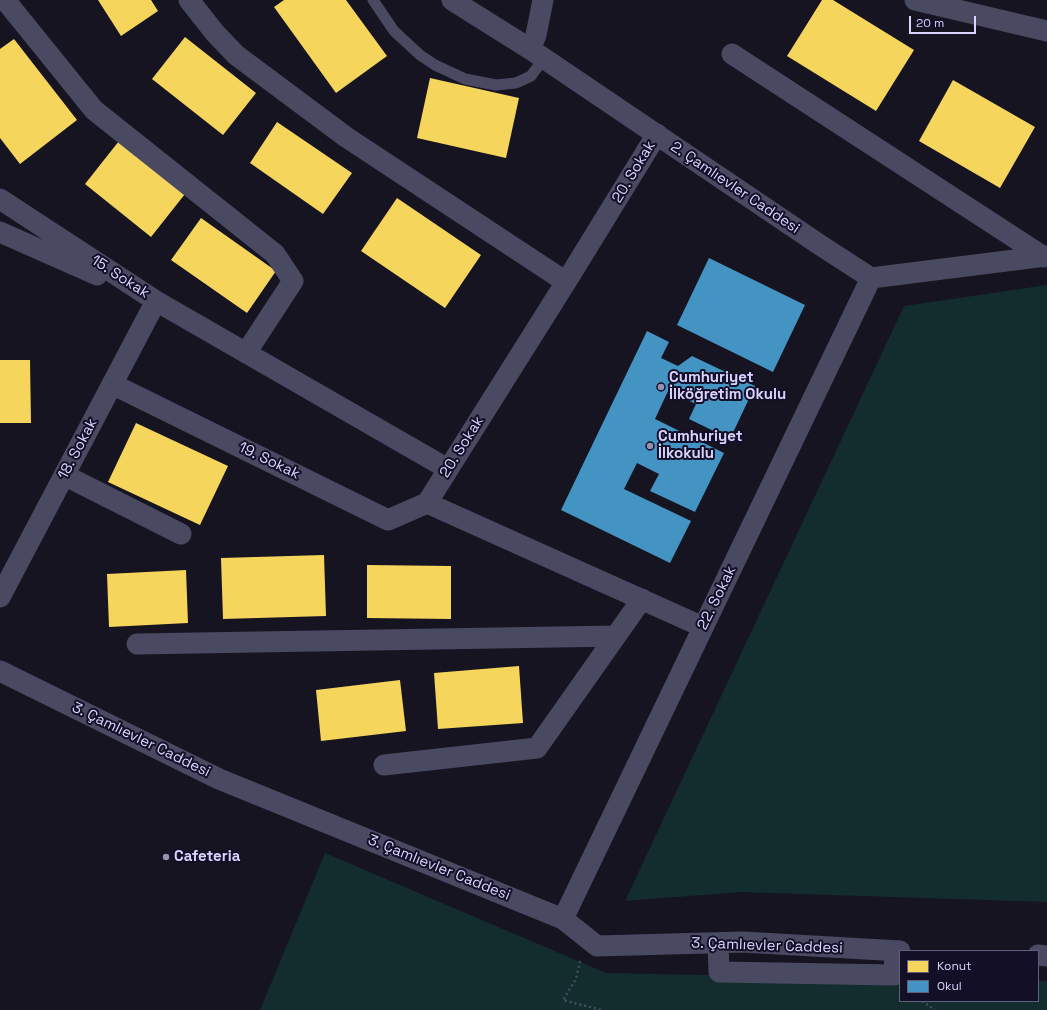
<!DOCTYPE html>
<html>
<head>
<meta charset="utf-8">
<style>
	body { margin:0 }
	#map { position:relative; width:1047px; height:1010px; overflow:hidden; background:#161421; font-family:"Space Grotesk",sans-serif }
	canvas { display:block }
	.legend { position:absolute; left:899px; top:950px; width:140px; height:52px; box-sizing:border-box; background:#130f26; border:1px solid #625e7d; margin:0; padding:5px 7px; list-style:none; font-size:12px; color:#d9d4ff }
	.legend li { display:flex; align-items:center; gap:8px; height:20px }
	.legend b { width:20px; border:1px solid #625e7d }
	.scale { position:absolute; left:909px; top:16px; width:67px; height:18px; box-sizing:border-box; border:2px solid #d9d4ff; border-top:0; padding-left:5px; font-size:12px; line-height:14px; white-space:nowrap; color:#d9d4ff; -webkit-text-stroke:3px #130f26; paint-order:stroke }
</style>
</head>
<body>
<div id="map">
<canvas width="1047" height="1010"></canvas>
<ul class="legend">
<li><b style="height:11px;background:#f6d55c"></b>Konut</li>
<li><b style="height:11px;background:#4393c3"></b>Okul</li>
</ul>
<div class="scale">20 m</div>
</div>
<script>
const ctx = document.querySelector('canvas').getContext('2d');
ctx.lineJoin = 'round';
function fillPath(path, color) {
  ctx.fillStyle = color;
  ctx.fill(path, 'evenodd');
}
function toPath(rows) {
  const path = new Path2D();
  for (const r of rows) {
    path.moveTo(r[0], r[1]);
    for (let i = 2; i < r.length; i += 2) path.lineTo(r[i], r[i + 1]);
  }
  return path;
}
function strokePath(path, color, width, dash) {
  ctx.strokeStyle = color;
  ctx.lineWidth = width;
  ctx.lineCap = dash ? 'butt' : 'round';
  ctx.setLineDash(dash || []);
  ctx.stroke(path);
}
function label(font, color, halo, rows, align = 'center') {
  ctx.font = font + ' "Space Grotesk",sans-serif';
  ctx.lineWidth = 4;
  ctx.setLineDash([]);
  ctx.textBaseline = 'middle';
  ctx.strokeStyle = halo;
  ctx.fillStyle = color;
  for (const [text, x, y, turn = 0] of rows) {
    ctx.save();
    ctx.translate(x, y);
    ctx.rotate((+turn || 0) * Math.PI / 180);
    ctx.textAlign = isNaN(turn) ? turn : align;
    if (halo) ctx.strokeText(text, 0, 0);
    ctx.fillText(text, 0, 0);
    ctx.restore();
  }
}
fillPath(toPath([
	[1047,285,1047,902,740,892,625,901,904,306],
	[325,853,606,973,900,979,900,1001,1038,1001,1038,981,1047,981,1047,1010,260,1010]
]), '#132c2d');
fillPath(toPath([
	[98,0,151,0,158,11,121,36],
	[284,0,346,0,387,56,336,93,274,7],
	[822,0,833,0,914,50,876,111,787,56],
	[185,37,256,93,223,135,152,79],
	[14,39,77,120,20,164,0,138,0,49],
	[430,78,519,98,506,158,417,138],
	[953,80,1035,127,1000,188,919,141],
	[277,122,352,173,323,214,250,163],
	[119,141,185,194,151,237,85,184],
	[397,198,481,255,445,308,361,251],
	[201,218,276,271,247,313,171,260],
	[0,360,30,360,31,423,0,423],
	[136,423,228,466,200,525,108,482],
	[324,555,326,616,223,619,221,558],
	[367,565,451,566,451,619,367,618],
	[186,570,188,623,109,627,107,574],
	[519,666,523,723,438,729,434,673],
	[400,680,406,731,321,741,316,690]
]), '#f6d55c');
fillPath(toPath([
	[709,258,805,305,773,372,677,325],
	[647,331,669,342,661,358,678,366,692,356,755,386,730,439,689,419,696,404,668,391,655,419,724,453,695,512,650,491,659,474,637,463,624,489,691,521,670,563,561,510]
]), '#4393c3');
strokePath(toPath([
	[580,961,576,979,563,1000,601,1010],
	[922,1001,935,1010]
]), '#44505f', 2.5, [2, 3]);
strokePath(toPath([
	[373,0,394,31,420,55,435,65,465,79,496,85,516,83,531,76,544,58]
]), '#4a4962', 11);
strokePath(toPath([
	[5,0,94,110,275,254,293,281,246,353],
	[189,0,215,33,236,55,346,137,566,282],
	[452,0,530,49,820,245,871,278,1047,256],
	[915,0,1047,31],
	[530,49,536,35,543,0],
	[732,54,1044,257],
	[657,134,566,282,427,503,703,627],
	[0,199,156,301,448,469],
	[0,232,97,275],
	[112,384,388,520,427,503],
	[64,475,181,534],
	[0,597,156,301],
	[137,644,616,636],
	[0,671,219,779,563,919,597,946,743,942,900,951],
	[384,765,537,748,642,599],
	[563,919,871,278],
	[718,943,719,972,894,975,895,951],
	[1038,955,1047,956]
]), '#4a4962', 21);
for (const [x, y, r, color] of [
	[661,387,4,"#9591b1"],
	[650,446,4,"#9591b1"],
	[166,857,4,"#9591b1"]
]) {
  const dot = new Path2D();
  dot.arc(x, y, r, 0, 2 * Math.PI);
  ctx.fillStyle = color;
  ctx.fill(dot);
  strokePath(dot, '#130f26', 1.5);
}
label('15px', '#d9d4ff', '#130f26', [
	["20. Sokak",634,172,-59],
	["2. Çamlıevler Caddesi",735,188,34],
	["15. Sokak",120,277,33],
	["20. Sokak",462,447,-58],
	["18. Sokak",78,449,-62],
	["19. Sokak",269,461,26],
	["22. Sokak",717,598,-64],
	["3. Çamlıevler Caddesi",141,740,26],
	["3. Çamlıevler Caddesi",439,868,22],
	["3. Çamlıevler Caddesi",767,946,2]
]);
label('bold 15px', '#d9d4ff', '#130f26', [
	["Cumhuriyet",669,378],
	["İlköğretim Okulu",669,395],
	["Cumhuriyet",658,437],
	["İlkokulu",658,454],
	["Cafeteria",174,857]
], 'left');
</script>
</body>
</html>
